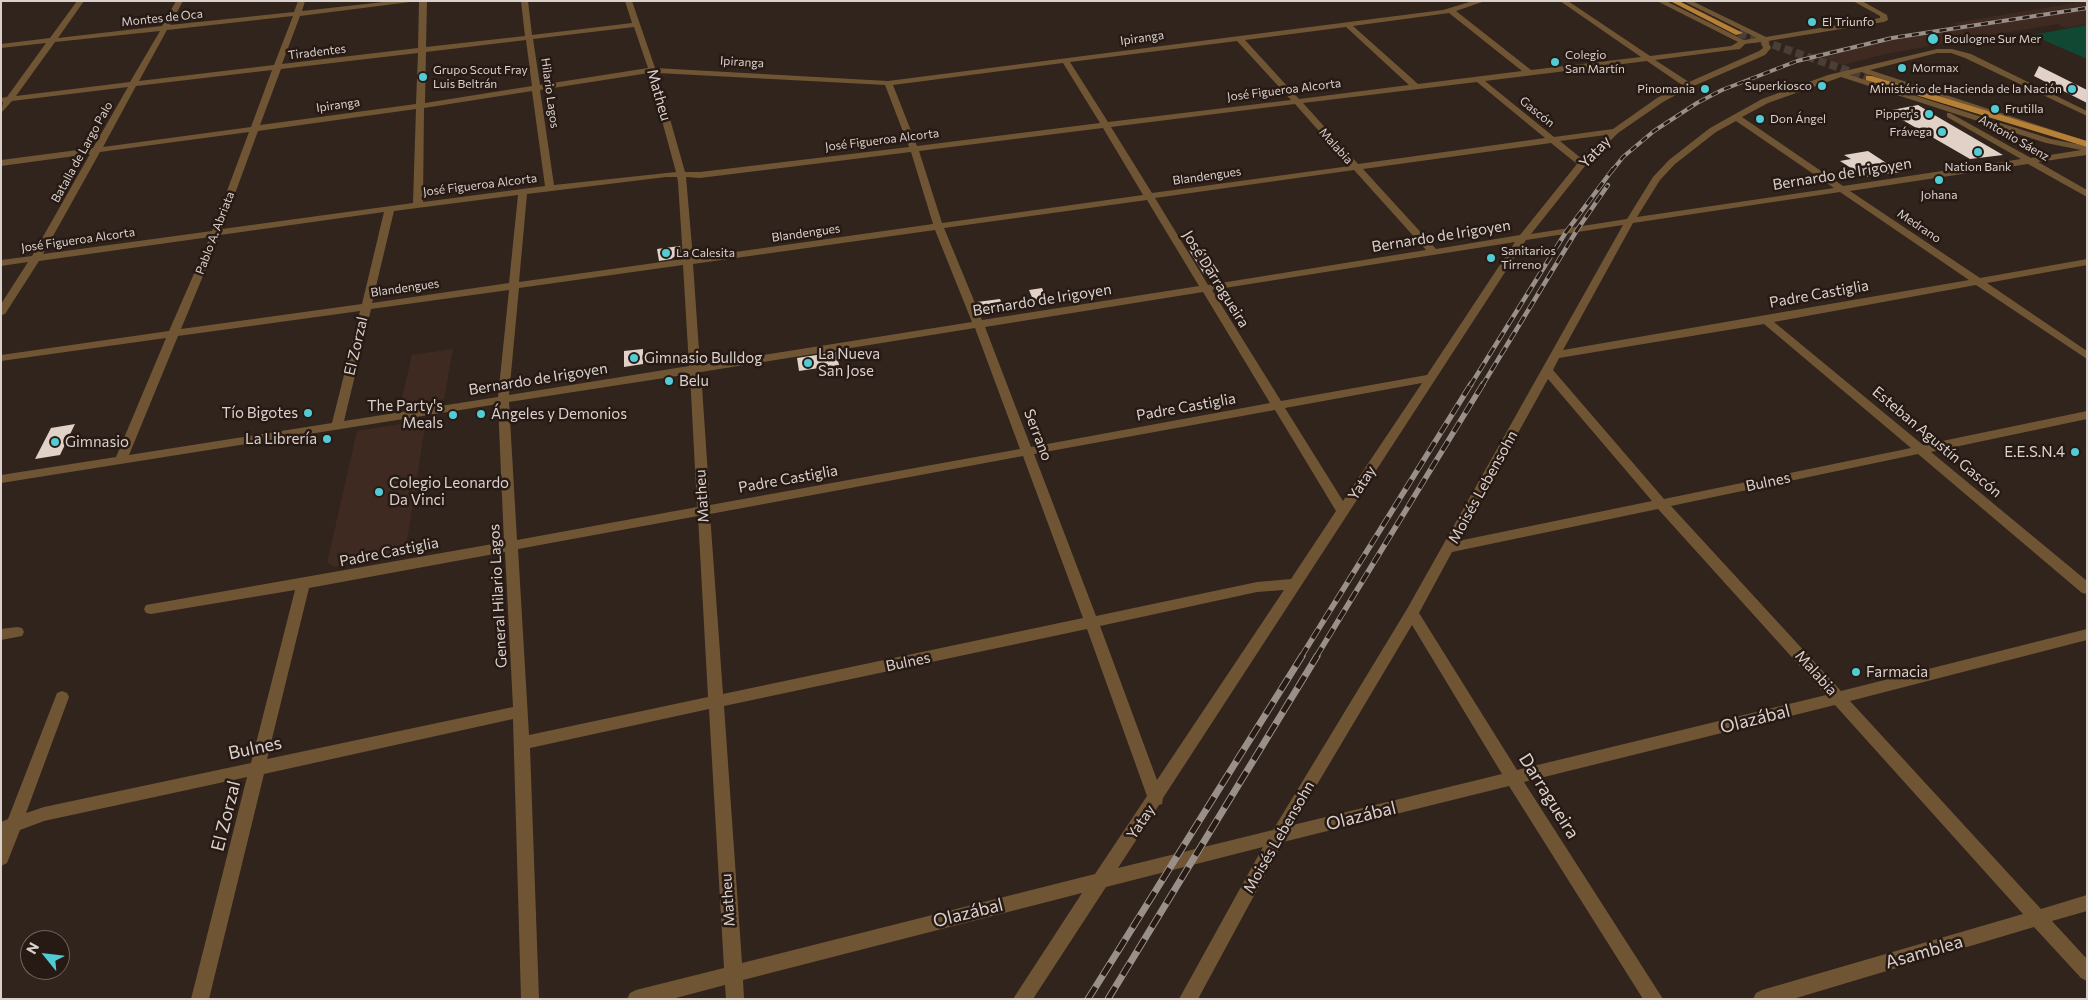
<!DOCTYPE html>
<html>
<head>
<meta charset="utf-8">
<style>
	body { margin:0 }
	#map { position:relative; width:2088px; height:1000px; overflow:hidden; background:#31241d; font-family:Commissioner,sans-serif }
	canvas { display:block }
	.frame { position:absolute; inset:0; border:2px solid #dad1cc; pointer-events:none }
	.north { position:absolute; left:20px; top:930px; width:50px; height:50px; box-sizing:border-box; background:#271a14; border:1px solid #6f635e; border-radius:50%; rotate:299deg; font-size:14px; font-weight:700; line-height:20px; text-align:center; color:#dad1cc }
	.north::after { content:''; display:block; margin:auto; width:18px; height:22px; background:#51ccd5; clip-path:polygon(50% 0,100% 100%,50% 72%,0 100%) }
</style>
</head>
<body>
<div id="map">
<canvas width="2088" height="1000"></canvas>
<div class="frame"></div>
<div class="north">N</div>
</div>
<script>
const ctx = document.querySelector('canvas').getContext('2d');
ctx.lineJoin = 'round';
function fillPath(path, color) {
  ctx.fillStyle = color;
  ctx.fill(path, 'evenodd');
}
function toPath(rows) {
  const path = new Path2D();
  for (const r of rows) {
    path.moveTo(r[0], r[1]);
    for (let i = 2; i < r.length; i += 2) path.lineTo(r[i], r[i + 1]);
  }
  return path;
}
function strokePath(path, color, width, dash) {
  ctx.strokeStyle = color;
  ctx.lineWidth = width;
  ctx.lineCap = dash ? 'butt' : 'round';
  ctx.setLineDash(dash || []);
  ctx.stroke(path);
}
function label(font, color, halo, rows, align = 'center') {
  ctx.font = font + ' Commissioner,sans-serif';
  ctx.lineWidth = 5;
  ctx.setLineDash([]);
  ctx.textBaseline = 'middle';
  ctx.strokeStyle = halo;
  ctx.fillStyle = color;
  for (const [text, x, y, turn = 0] of rows) {
    ctx.save();
    ctx.translate(x, y);
    ctx.rotate((+turn || 0) * Math.PI / 180);
    ctx.textAlign = isNaN(turn) ? turn : align;
    if (halo) ctx.strokeText(text, 0, 0);
    ctx.fillText(text, 0, 0);
    ctx.restore();
  }
}
fillPath(toPath([
	[2087,1,2087,24,2065,28,2058,24,1951,42,1881,55,1843,65,1812,54,1887,37,1958,26,1953,23],
	[453,349,444,399,400,406,412,355],
	[426,420,405,554,334,567,327,563,357,431]
]), '#3e2a20');
fillPath(toPath([
	[2087,25,2087,59,2032,35]
]), '#104833');
fillPath(toPath([
	[2039,66,2087,90,2087,103,2034,76],
	[1918,105,1931,113,2003,155,1970,159,1887,111],
	[1868,151,1900,172,1865,177,1840,161,1851,159,1844,155],
	[680,246,681,252,671,259,659,261,657,249],
	[1202,248,1219,272,1204,274,1189,250],
	[1042,288,1047,300,1034,302,1029,290],
	[1000,299,1005,310,989,312,980,310,977,302],
	[643,349,643,364,624,367,624,351],
	[836,352,839,365,799,371,797,358],
	[75,424,60,455,35,459,51,428]
]), '#e2d1c7');
strokePath(toPath([
	[1739,33,1869,78]
]), '#4a3e37', 8, [8, 4]);
fillPath(toPath([
	[77,1,84,1,58,38,162,26,176,1,183,1,170,25,294,12,298,1,305,1,302,11,393,1,418,1,300,16,282,64,418,48,419,1,427,1,426,47,525,36,521,1,528,1,532,35,632,23,625,1,632,1,655,68,888,81,1443,10,1473,1,1485,1,1456,11,1531,70,1641,57,1560,1,1568,1,1650,56,1731,46,1738,42,1657,1,1666,1,1744,40,1757,38,1683,1,1692,1,1766,37,1880,18,1880,16,1853,1,1862,1,1887,15,1888,20,1884,22,1768,41,1771,48,1765,55,1689,88,1663,102,1618,133,1585,166,1531,234,1627,219,1653,177,1669,160,1710,128,1762,99,1828,75,1937,49,1952,49,1971,54,2087,111,2087,116,1965,58,1951,53,1937,53,1870,70,2080,139,2073,141,1861,72,1850,75,2051,139,2087,146,2087,155,2038,162,2087,190,2087,197,2028,164,1850,191,1980,278,2087,259,2087,265,1987,283,2087,351,2087,359,1976,285,1774,322,1923,445,2087,411,2087,419,1931,452,2087,581,2087,594,2082,593,1918,454,1671,506,1841,691,2087,629,2087,640,1850,701,2041,909,2087,895,2087,911,2052,921,2087,959,2087,981,2081,978,2034,927,1793,999,1753,999,1756,993,1762,990,2023,914,1835,705,1524,782,1663,999,1643,999,1509,786,1283,842,1198,999,1179,999,1263,847,1106,887,1033,999,1013,999,1082,893,743,980,744,999,726,999,725,985,672,999,627,999,630,993,636,990,724,968,709,709,530,748,539,999,521,999,513,719,264,774,209,999,191,999,247,777,44,821,20,830,7,863,1,866,1,822,8,819,57,693,62,691,67,693,69,697,26,813,44,807,251,763,295,590,151,614,146,613,144,609,146,605,504,542,498,404,1,483,1,475,116,457,166,338,1,361,1,355,169,331,210,237,39,261,5,314,1,315,1,304,28,262,1,266,1,260,32,256,90,154,1,166,1,160,93,148,128,87,12,101,1,113,3,102,1,102,1,98,7,97,46,43,1,48,1,44,50,38,77,1],
	[1449,13,1522,71,1418,84,1353,26,1449,13],
	[293,16,274,65,139,81,167,30,293,16],
	[634,27,648,68,540,85,533,39,634,27],
	[1346,27,1409,85,1299,99,1245,40,1346,27],
	[160,31,130,82,16,96,55,42,160,31],
	[526,40,532,86,425,103,426,52,526,40],
	[1237,41,1291,100,1108,122,1070,62,1237,41],
	[1761,42,1763,48,1759,51,1689,82,1655,60,1731,50,1740,49,1745,44,1761,42],
	[418,53,416,104,260,125,281,69,418,53],
	[1647,61,1682,85,1657,98,1613,129,1554,137,1485,81,1647,61],
	[1063,63,1100,123,917,146,893,85,1063,63],
	[272,70,251,127,103,147,136,86,272,70],
	[649,73,676,172,554,185,540,90,649,73],
	[657,73,885,85,909,147,700,172,685,172,657,73],
	[1841,77,2046,143,2081,150,2031,158,1950,113,1947,113,1947,117,2021,159,1843,186,1742,117,1768,103,1841,77],
	[1477,82,1545,138,1358,164,1303,103,1477,82],
	[532,91,545,186,423,202,424,108,532,91],
	[1295,104,1350,166,1152,193,1111,127,1295,104],
	[416,109,413,203,222,229,258,131,416,109],
	[1736,121,1834,188,1637,217,1660,180,1675,164,1716,132,1736,121],
	[1103,128,1143,195,942,223,919,151,1103,128],
	[249,132,212,231,43,254,100,152,249,132],
	[1606,135,1582,159,1560,141,1606,135],
	[1551,143,1577,164,1520,235,1436,249,1363,169,1551,143],
	[911,152,933,224,693,258,686,177,700,178,911,152],
	[1354,170,1426,250,1208,285,1155,198,1354,170],
	[666,177,677,177,678,182,683,259,519,282,527,194,666,177],
	[1840,192,1969,280,1563,350,1633,223,1840,192],
	[518,195,509,283,372,303,394,211,518,195],
	[1147,200,1199,286,982,320,944,228,1147,200],
	[384,212,362,304,181,329,220,235,384,212],
	[1623,225,1407,609,1273,830,1118,868,1159,805,1162,804,1163,798,1526,240,1623,225],
	[935,230,972,322,700,365,693,264,935,230],
	[1515,242,1427,375,1281,401,1212,290,1515,242],
	[683,265,689,366,509,395,519,288,683,265],
	[509,290,498,397,344,421,371,309,509,290],
	[1203,292,1270,403,1031,447,985,327,1203,292],
	[360,311,332,423,129,455,178,336,360,311],
	[1764,324,1911,448,1664,499,1553,370,1559,358,1764,324],
	[975,328,1020,449,710,505,701,372,975,328],
	[690,374,697,507,517,540,509,402,690,374],
	[1548,379,1652,501,1458,541,1548,379],
	[1422,383,1343,501,1285,408,1422,383],
	[1275,410,1336,511,1291,579,1257,582,1096,616,1034,454,1275,410],
	[1023,456,1083,618,723,694,710,514,1023,456],
	[1658,509,1826,695,1517,770,1419,613,1452,552,1658,509],
	[698,516,708,697,529,735,518,549,698,516],
	[505,552,513,707,267,759,309,588,505,552],
	[1284,590,1157,780,1100,626,1257,592,1284,590],
	[1412,625,1502,774,1293,825,1412,625],
	[1087,629,1147,796,1095,874,742,963,724,706,1087,629],
	[17,627,22,628,24,632,22,636,1,640,1,629,17,627]
]), '#6f5534');
fillPath(toPath([
	[1670,1,1679,1,1743,33,1736,35,1670,1],
	[1866,76,1872,76,2087,141,2087,147,1866,80,1866,76]
]), '#b68036');
const railFar3 = toPath([
	[1612,171,1623,157,1654,131,1697,103,1722,90,1797,61,1892,38,2087,8]
]);
const railFar2 = toPath([
	[1470,386,1566,232,1613,169],
	[1482,386,1577,230,1608,185]
]);
const railFar1 = toPath([
	[1301,657,1471,384],
	[1316,657,1483,384]
]);
const rail = toPath([
	[1088,999,1302,656],
	[1108,999,1317,656]
]);
strokePath(railFar3, '#9a908a', 4);
strokePath(railFar2, '#9a908a', 4.5);
strokePath(railFar1, '#9a908a', 5.5);
strokePath(rail, '#9a908a', 7);
strokePath(railFar3, '#271a14', 2.5, [7]);
strokePath(railFar2, '#271a14', 3, [9]);
strokePath(railFar1, '#271a14', 4, [11]);
strokePath(rail, '#271a14', 5, [14]);
for (const [x, y, r, color] of [
	[1812,22,5,"#51ccd5"],
	[1933,39,6,"#51ccd5"],
	[1555,62,5,"#51ccd5"],
	[1902,68,5,"#51ccd5"],
	[423,77,5,"#51ccd5"],
	[1822,86,5,"#51ccd5"],
	[1705,89,5,"#51ccd5"],
	[2072,89,5,"#51ccd5"],
	[1995,109,5,"#51ccd5"],
	[1929,114,5,"#51ccd5"],
	[1760,119,5,"#51ccd5"],
	[1942,132,5,"#51ccd5"],
	[1978,152,5,"#51ccd5"],
	[1939,180,5,"#51ccd5"],
	[666,253,5,"#51ccd5"],
	[1491,258,5,"#51ccd5"],
	[634,358,5,"#51ccd5"],
	[808,363,5,"#51ccd5"],
	[669,381,5,"#51ccd5"],
	[308,413,5,"#51ccd5"],
	[481,414,5,"#51ccd5"],
	[453,415,5,"#51ccd5"],
	[327,439,5,"#51ccd5"],
	[55,442,5,"#51ccd5"],
	[2075,452,5,"#51ccd5"],
	[379,492,5,"#51ccd5"],
	[1856,672,5,"#51ccd5"]
]) {
  const dot = new Path2D();
  dot.arc(x, y, r, 0, 2 * Math.PI);
  ctx.fillStyle = color;
  ctx.fill(dot);
  strokePath(dot, '#271a14', 2);
}
label('12px', '#dad1cc', '#271a14', [
	["Montes de Oca",162,18,-6],
	["Ipiranga",1142,38,-8],
	["Tiradentes",317,52,-7],
	["Ipiranga",742,62,4],
	["José Figueroa Alcorta",1284,90,-7],
	["Hilario Lagos",550,93,82],
	["Ipiranga",338,105,-8],
	["Gascón",1537,112,39],
	["Antonio Sáenz",2014,138,30],
	["José Figueroa Alcorta",882,140,-7],
	["Malabia",1336,146,48],
	["Batalla de Largo Palo",82,152,-61],
	["Blandengues",1207,176,-8],
	["José Figueroa Alcorta",480,185,-7],
	["Medrano",1919,226,34],
	["Pablo A. Abriata",215,233,-69],
	["Blandengues",806,233,-8],
	["José Figueroa Alcorta",78,240,-8],
	["Blandengues",405,288,-8]
]);
label('12px', '#dad1cc', '#271a14', [
	["El Triunfo",1822,22],
	["Boulogne Sur Mer",1944,39],
	["Colegio",1565,55],
	["San Martín",1565,69],
	["Mormax",1912,68],
	["Grupo Scout Fray",433,70],
	["Luis Beltrán",433,84],
	["Superkiosco",1812,86,"right"],
	["Pinomania",1695,89,"right"],
	["Ministério de Hacienda de la Nación",2062,89,"right"],
	["Frutilla",2005,109],
	["Pipper's",1919,114,"right"],
	["Don Ángel",1770,119],
	["Frávega",1932,132,"right"],
	["Nation Bank",1978,167,"center"],
	["Johana",1939,195,"center"],
	["Sanitarios",1501,251],
	["Tirreno",1501,265],
	["La Calesita",676,253]
], 'left');
label('15px', '#dad1cc', '#271a14', [
	["Matheu",659,95,74],
	["Yatay",1595,152,-46],
	["Bernardo de Irigoyen",1842,174,-9],
	["Bernardo de Irigoyen",1441,236,-9],
	["José Darragueira",1216,279,58],
	["Padre Castiglia",1819,294,-10],
	["Bernardo de Irigoyen",1042,300,-9],
	["El Zorzal",356,346,-77],
	["Bernardo de Irigoyen",538,379,-9],
	["Padre Castiglia",1186,407,-10],
	["Serrano",1038,435,69],
	["Esteban Agustín Gascón",1937,442,40],
	["Padre Castiglia",788,479,-10],
	["Bulnes",1768,482,-12],
	["Yatay",1362,483,-57],
	["Moisés Lebensohn",1483,487,-61],
	["Matheu",702,496,-94],
	["Padre Castiglia",389,552,-11],
	["General Hilario Lagos",498,596,-93],
	["Bulnes",908,662,-12],
	["Malabia",1816,673,48],
	["Yatay",1141,822,-56],
	["Moisés Lebensohn",1279,837,-60],
	["Matheu",728,900,-94]
]);
label('15px', '#dad1cc', '#271a14', [
	["La Nueva",818,354],
	["San Jose",818,371],
	["Gimnasio Bulldog",644,358],
	["Belu",679,381],
	["The Party's",443,406,"right"],
	["Meals",443,423,"right"],
	["Tío Bigotes",298,413,"right"],
	["Ángeles y Demonios",491,414],
	["La Librería",317,439,"right"],
	["Gimnasio",65,442],
	["E.E.S.N.4",2065,452,"right"],
	["Colegio Leonardo",389,483],
	["Da Vinci",389,500],
	["Farmacia",1866,672]
], 'left');
label('18px', '#dad1cc', '#271a14', [
	["Olazábal",1755,719,-14],
	["Bulnes",255,748,-12],
	["Darragueira",1549,796,58],
	["El Zorzal",226,816,-76],
	["Olazábal",1361,816,-14],
	["Olazábal",968,913,-14],
	["Asamblea",1924,952,-16]
]);
</script>
</body>
</html>
